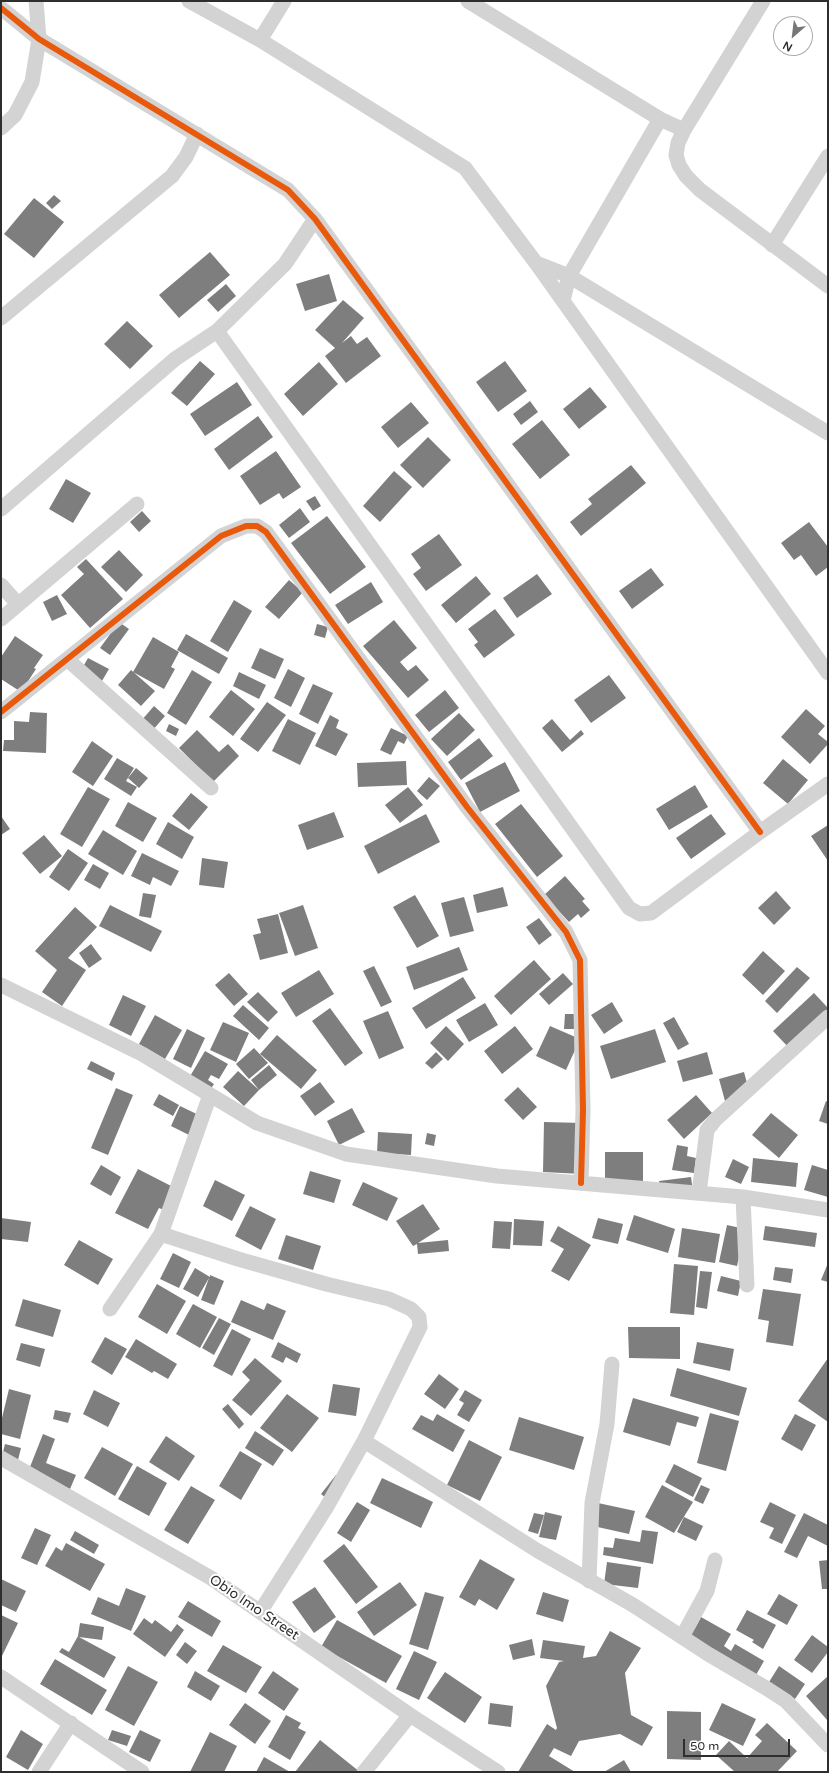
<!DOCTYPE html>
<html>
<head>
<meta charset="utf-8">
<style>
	body { margin:0 }
	#map { position:relative; width:829px; height:1773px; overflow:hidden; background:#fff; font-family:"Varela Round",sans-serif }
	canvas { display:block }
	.frame { position:absolute; inset:0; border:2px solid #2e2e2e; pointer-events:none }
	.north { position:absolute; left:773px; top:16px; width:40px; height:40px; box-sizing:border-box; background:#fff; border:1px solid #ababab; border-radius:50%; rotate:208deg; font-size:11px; font-weight:700; line-height:16px; text-align:center; color:#2e2e2e }
	.north::after { content:''; display:block; margin:auto; width:14px; height:18px; background:#777; clip-path:polygon(50% 0,100% 100%,50% 72%,0 100%) }
	.scale { position:absolute; left:683px; top:1739px; width:107px; height:18px; box-sizing:border-box; border:2px solid #2e2e2e; border-top:0; padding-left:5px; font-size:12px; line-height:14px; white-space:nowrap; color:#2e2e2e; -webkit-text-stroke:3px #fff; paint-order:stroke }
</style>
</head>
<body>
<div id="map">
<canvas width="829" height="1773"></canvas>
<div class="frame"></div>
<div class="north">N</div>
<div class="scale">50 m</div>
</div>
<script>
const ctx = document.querySelector('canvas').getContext('2d');
ctx.lineJoin = 'round';
function fillPath(path, color) {
  ctx.fillStyle = color;
  ctx.fill(path, 'evenodd');
}
function toPath(rows) {
  const path = new Path2D();
  for (const r of rows) {
    path.moveTo(r[0], r[1]);
    for (let i = 2; i < r.length; i += 2) path.lineTo(r[i], r[i + 1]);
  }
  return path;
}
function strokePath(path, color, width, dash) {
  ctx.strokeStyle = color;
  ctx.lineWidth = width;
  ctx.lineCap = dash ? 'butt' : 'round';
  ctx.setLineDash(dash || []);
  ctx.stroke(path);
}
function label(font, color, halo, rows, align = 'center') {
  ctx.font = font + ' "Varela Round",sans-serif';
  ctx.lineWidth = 4;
  ctx.setLineDash([]);
  ctx.textBaseline = 'middle';
  ctx.strokeStyle = halo;
  ctx.fillStyle = color;
  for (const [text, x, y, turn = 0] of rows) {
    ctx.save();
    ctx.translate(x, y);
    ctx.rotate((+turn || 0) * Math.PI / 180);
    ctx.textAlign = isNaN(turn) ? turn : align;
    if (halo) ctx.strokeText(text, 0, 0);
    ctx.fillText(text, 0, 0);
    ctx.restore();
  }
}
fillPath(toPath([
	[54,195,61,201,52,209,46,203],
	[34,198,64,222,34,258,4,234],
	[210,252,230,275,179,318,159,295],
	[329,274,337,301,305,311,296,284],
	[226,284,236,296,218,312,207,300],
	[343,300,364,318,342,343,351,336,357,344,367,337,381,356,346,383,325,356,335,348,315,330],
	[127,321,153,346,130,369,104,344],
	[200,361,215,374,187,406,171,393],
	[505,361,527,391,498,412,476,382],
	[319,362,338,384,303,416,284,394],
	[237,382,252,405,205,436,190,414],
	[590,387,607,407,579,429,563,409],
	[530,401,538,412,521,425,513,414],
	[411,402,429,423,398,448,381,427],
	[258,416,273,437,229,470,214,449],
	[542,420,570,455,540,479,512,444],
	[428,437,451,460,423,488,400,465],
	[276,451,301,487,283,499,279,493,260,505,240,476],
	[631,465,646,483,581,536,570,522,592,504,588,499],
	[394,471,412,487,380,522,363,506],
	[66,479,91,493,73,523,49,509],
	[315,496,321,506,313,511,306,501],
	[300,508,310,522,289,538,279,525],
	[142,511,151,521,139,532,130,522],
	[327,516,366,567,330,594,291,543],
	[809,522,828,547,828,567,816,576,801,555,794,560,781,543],
	[439,534,462,565,426,591,413,574,421,568,411,554],
	[119,550,143,575,126,592,101,567],
	[86,559,123,599,90,628,61,595,84,574,77,567],
	[651,568,664,585,632,609,619,591],
	[537,574,552,594,517,618,503,598],
	[476,576,491,594,456,623,441,605],
	[289,580,303,592,279,619,265,607],
	[371,582,383,602,348,624,335,605],
	[57,595,67,614,52,621,43,602],
	[234,600,252,611,228,652,210,641],
	[495,609,515,635,484,658,474,645,478,642,468,629],
	[394,620,417,648,400,662,408,671,416,665,429,680,408,698,363,646],
	[119,622,129,629,110,655,100,648],
	[317,624,328,627,325,638,314,635],
	[186,634,228,658,219,674,177,650],
	[15,636,43,655,34,668,36,669,21,692,1,679,1,657],
	[153,637,179,652,171,667,175,669,164,689,133,672],
	[260,648,284,659,275,679,251,668],
	[88,658,109,669,99,686,79,674],
	[288,669,305,678,291,707,274,698],
	[131,670,155,691,141,706,118,685],
	[192,670,212,682,186,725,167,713],
	[239,672,266,685,259,699,233,686],
	[609,675,626,698,591,723,574,700],
	[313,684,333,693,318,724,299,714],
	[231,690,255,709,233,736,209,717],
	[445,690,459,708,429,732,415,715],
	[267,702,286,715,258,752,240,739],
	[154,706,165,716,152,731,141,721],
	[806,709,825,726,818,734,828,742,828,744,810,764,781,737],
	[30,712,47,713,46,753,3,751,4,740,14,740,14,721,29,722],
	[459,713,475,730,447,756,431,739],
	[330,715,339,720,336,728,348,734,336,756,315,746],
	[288,719,316,733,300,765,272,751],
	[552,719,570,740,581,730,584,734,562,752,542,728],
	[169,724,179,729,176,736,166,731],
	[391,728,408,736,404,744,398,741,391,755,380,750],
	[197,730,219,752,228,744,239,756,213,782,179,748],
	[479,738,493,756,461,780,448,762],
	[92,741,113,756,93,786,72,772],
	[117,758,134,768,126,781,137,787,131,796,104,779],
	[783,759,808,780,788,804,763,783],
	[406,761,407,785,358,787,357,763],
	[505,762,520,791,480,812,465,783],
	[136,768,148,778,139,788,128,778],
	[429,777,440,786,427,800,417,791],
	[695,785,708,807,669,830,656,809],
	[88,787,110,799,82,847,60,834],
	[408,787,423,805,400,823,385,805],
	[191,793,208,807,189,830,172,816],
	[128,802,157,818,143,842,115,826],
	[521,804,563,856,537,877,495,824],
	[334,812,344,837,307,850,298,825],
	[426,814,440,842,378,874,364,846],
	[711,814,726,834,691,859,676,838],
	[1,816,10,829,1,835],
	[168,822,194,837,182,859,156,844],
	[828,825,828,861,811,836],
	[103,830,137,851,123,875,88,854],
	[44,835,62,856,40,874,22,853],
	[68,849,88,863,69,891,49,877],
	[142,853,179,871,171,886,153,877,150,885,131,876],
	[202,858,228,862,224,888,199,885],
	[93,864,109,873,100,889,84,880],
	[565,876,585,899,582,901,590,910,581,918,578,914,569,922,544,895],
	[503,887,508,906,477,913,473,895],
	[776,891,791,908,774,925,758,908],
	[143,893,156,895,151,918,139,916],
	[415,895,439,936,417,948,393,907],
	[464,897,474,931,450,937,441,903],
	[110,905,162,931,151,952,99,926],
	[303,905,318,948,295,956,279,913],
	[75,907,97,927,68,958,86,970,62,1006,42,992,57,970,35,951],
	[278,914,288,953,260,960,253,935,261,933,257,919],
	[539,918,552,935,539,945,526,927],
	[91,944,102,959,89,968,79,953],
	[459,947,468,970,414,990,406,967],
	[763,951,785,971,763,995,742,975],
	[534,960,551,979,511,1015,494,996],
	[374,966,392,1002,381,1007,363,971],
	[797,967,810,978,777,1013,765,1001],
	[319,970,334,994,296,1017,281,993],
	[229,973,248,994,234,1006,215,985],
	[563,973,573,984,549,1005,539,994],
	[463,977,476,998,426,1029,412,1008],
	[258,992,278,1012,268,1022,247,1002],
	[814,993,828,1008,828,1012,789,1048,773,1031],
	[123,995,146,1006,131,1036,109,1025],
	[612,1002,623,1021,604,1034,591,1015],
	[485,1003,498,1025,469,1042,456,1020],
	[243,1005,269,1028,259,1040,233,1016],
	[330,1008,363,1053,345,1066,312,1021],
	[388,1011,404,1048,379,1059,363,1021],
	[565,1014,581,1014,581,1029,564,1029],
	[155,1015,182,1030,165,1059,139,1044],
	[674,1017,689,1044,678,1050,663,1023],
	[223,1022,249,1033,236,1062,210,1050],
	[446,1026,464,1044,448,1061,430,1043],
	[515,1026,533,1049,502,1074,484,1051],
	[550,1026,580,1039,566,1070,536,1056],
	[187,1029,205,1038,191,1068,173,1059],
	[655,1029,666,1062,611,1079,600,1046],
	[277,1035,317,1070,301,1089,260,1054],
	[254,1048,268,1063,249,1079,236,1064],
	[205,1051,228,1064,219,1079,211,1075,208,1080,214,1084,210,1090,189,1078],
	[436,1052,443,1059,432,1069,425,1063],
	[707,1052,713,1074,683,1082,677,1061],
	[91,1061,115,1073,112,1081,87,1069],
	[269,1065,277,1075,259,1090,251,1080],
	[238,1071,259,1090,244,1106,223,1087],
	[744,1072,750,1094,725,1101,719,1079],
	[320,1082,335,1102,315,1116,300,1096],
	[518,1087,537,1107,523,1120,504,1100],
	[116,1088,133,1095,108,1155,91,1148],
	[159,1094,179,1105,173,1116,153,1105],
	[696,1095,712,1113,684,1139,667,1120],
	[826,1101,828,1102,828,1124,819,1121],
	[180,1106,203,1117,193,1137,171,1126],
	[352,1108,365,1132,339,1145,327,1121],
	[771,1113,798,1135,779,1158,752,1135],
	[544,1122,583,1123,582,1174,543,1172],
	[378,1132,412,1134,411,1155,377,1153],
	[427,1133,436,1135,434,1146,425,1144],
	[677,1145,688,1147,687,1156,696,1158,694,1173,672,1170],
	[605,1152,643,1152,643,1186,605,1185],
	[753,1158,798,1163,796,1187,751,1182],
	[733,1159,749,1167,741,1184,725,1177],
	[101,1165,121,1177,111,1196,90,1184],
	[812,1165,828,1170,828,1197,804,1190],
	[138,1169,175,1188,164,1210,159,1208,148,1229,115,1213],
	[310,1171,341,1180,334,1203,303,1194],
	[691,1177,693,1192,661,1197,659,1181],
	[215,1180,245,1195,232,1221,203,1206],
	[363,1182,398,1198,387,1221,352,1205],
	[423,1204,440,1229,418,1243,448,1240,449,1251,418,1254,417,1244,413,1246,396,1221],
	[250,1206,276,1219,261,1250,235,1236],
	[634,1215,675,1229,668,1253,626,1240],
	[1,1218,31,1222,28,1242,1,1239],
	[598,1218,623,1224,618,1244,592,1238],
	[514,1219,544,1221,542,1246,513,1245],
	[494,1221,512,1222,510,1249,492,1248],
	[727,1225,745,1229,737,1266,719,1262],
	[558,1226,591,1245,569,1281,551,1271,564,1249,550,1241],
	[765,1226,817,1233,815,1247,763,1240],
	[682,1228,720,1234,715,1263,678,1257],
	[286,1235,321,1246,313,1270,278,1259],
	[79,1240,113,1259,98,1285,64,1265],
	[173,1253,191,1262,179,1288,160,1279],
	[828,1263,828,1282,821,1280],
	[674,1264,698,1266,694,1315,670,1313],
	[775,1267,793,1269,791,1283,773,1280],
	[195,1268,210,1277,210,1275,224,1281,214,1305,201,1300,209,1278,198,1297,183,1289],
	[700,1271,712,1272,707,1309,696,1307],
	[721,1276,741,1281,738,1296,717,1291],
	[157,1284,186,1301,167,1334,138,1317],
	[763,1289,801,1294,793,1346,766,1342,769,1321,758,1319],
	[23,1299,61,1310,53,1337,15,1326],
	[241,1300,264,1310,267,1303,286,1311,273,1340,231,1322],
	[193,1304,217,1317,200,1348,176,1334],
	[219,1318,231,1324,214,1355,202,1348],
	[628,1327,680,1327,680,1359,629,1358],
	[232,1329,251,1339,232,1376,213,1366],
	[105,1337,127,1349,112,1375,91,1362],
	[136,1339,177,1364,168,1379,154,1371,152,1373,125,1357],
	[278,1342,301,1354,297,1363,286,1357,283,1363,271,1357],
	[697,1342,734,1349,730,1371,693,1363],
	[21,1343,45,1349,40,1367,16,1360],
	[255,1358,282,1381,251,1416,232,1400,250,1380,242,1372],
	[828,1358,828,1422,798,1401],
	[677,1368,747,1388,739,1416,670,1396],
	[439,1374,459,1389,445,1409,424,1394],
	[333,1384,360,1388,356,1416,328,1412],
	[9,1389,31,1395,20,1439,1,1434,1,1422],
	[94,1390,120,1403,108,1427,83,1414],
	[465,1390,482,1400,469,1422,457,1415,464,1403,459,1400],
	[287,1394,319,1418,292,1452,260,1428],
	[633,1398,699,1417,696,1427,677,1422,670,1446,623,1432],
	[228,1404,244,1424,239,1429,222,1409],
	[55,1410,71,1413,68,1423,53,1419],
	[710,1413,739,1421,726,1471,697,1463],
	[437,1414,465,1430,453,1452,412,1429,421,1415,433,1421],
	[795,1414,816,1425,802,1451,781,1439],
	[519,1417,584,1437,574,1470,509,1450],
	[255,1431,284,1450,273,1466,245,1448],
	[43,1434,55,1439,46,1463,76,1475,70,1489,28,1472],
	[166,1436,195,1456,179,1481,149,1462],
	[469,1440,502,1457,480,1501,447,1485],
	[5,1444,21,1448,18,1460,2,1456],
	[102,1447,133,1464,115,1496,84,1478],
	[240,1451,262,1464,241,1500,219,1486],
	[674,1464,702,1478,693,1497,665,1482],
	[137,1466,167,1483,149,1516,118,1499],
	[336,1475,347,1484,332,1503,321,1494],
	[382,1478,433,1502,421,1528,370,1503],
	[662,1485,693,1502,674,1533,645,1517],
	[701,1485,710,1489,703,1504,694,1500],
	[191,1486,215,1500,188,1544,164,1530],
	[357,1502,370,1510,351,1542,337,1533],
	[770,1502,796,1515,782,1544,769,1538,774,1528,760,1522],
	[598,1503,635,1511,629,1534,593,1526],
	[545,1512,562,1516,556,1540,539,1537],
	[534,1513,544,1515,538,1534,528,1531],
	[804,1513,828,1525,828,1546,808,1536,797,1558,784,1552],
	[684,1517,703,1526,696,1541,677,1532],
	[35,1528,51,1535,37,1565,21,1558],
	[642,1530,658,1532,653,1564,603,1555,604,1547,613,1548,615,1538,640,1542],
	[75,1531,99,1545,94,1554,70,1540],
	[66,1543,105,1564,90,1591,45,1566,56,1547,62,1551],
	[344,1544,378,1587,356,1604,323,1561],
	[480,1559,515,1579,497,1610,479,1599,475,1606,459,1597],
	[828,1560,828,1589,822,1589,819,1561],
	[607,1562,641,1567,638,1588,604,1584],
	[1,1579,26,1591,16,1612,1,1605],
	[400,1582,417,1605,374,1636,357,1612],
	[315,1587,336,1617,314,1633,292,1602],
	[126,1588,146,1596,131,1631,91,1614,98,1597,119,1606],
	[425,1592,444,1597,428,1650,409,1644],
	[543,1592,569,1600,563,1622,536,1614],
	[779,1594,798,1605,787,1625,767,1614],
	[188,1601,221,1621,212,1637,178,1617],
	[747,1610,776,1625,763,1649,752,1642,754,1640,736,1630],
	[1,1615,18,1623,1,1658],
	[701,1617,731,1634,724,1646,731,1651,735,1644,764,1661,756,1675,690,1637],
	[144,1618,152,1624,155,1620,171,1632,177,1624,184,1630,165,1657,133,1634],
	[337,1620,402,1656,386,1683,321,1647],
	[80,1623,104,1627,102,1640,79,1637,116,1657,104,1678,59,1652,62,1648,69,1652,78,1636],
	[610,1631,641,1648,625,1673,631,1715,653,1727,642,1746,620,1734,579,1741,571,1756,554,1748,549,1756,575,1772,518,1772,547,1724,556,1730,557,1728,546,1686,559,1662,564,1661,540,1658,543,1640,585,1646,583,1658,596,1656],
	[812,1635,828,1647,828,1652,812,1673,794,1660],
	[532,1639,535,1655,513,1660,509,1645],
	[185,1642,197,1651,187,1664,176,1655],
	[223,1645,262,1667,246,1693,207,1671],
	[414,1651,437,1662,419,1700,396,1689],
	[55,1659,107,1690,92,1715,40,1684],
	[128,1666,158,1682,134,1726,105,1710],
	[779,1666,805,1684,795,1699,769,1682],
	[195,1671,220,1686,211,1701,187,1687],
	[273,1671,299,1689,284,1711,258,1693],
	[445,1672,482,1697,465,1723,427,1698],
	[828,1676,828,1721,806,1696],
	[245,1703,271,1721,255,1744,229,1725],
	[490,1703,513,1706,511,1727,488,1724],
	[722,1703,756,1719,743,1746,709,1730],
	[667,1711,701,1712,701,1760,667,1759],
	[286,1715,301,1723,298,1728,306,1732,290,1760,268,1747],
	[767,1723,797,1751,777,1772,735,1772,716,1755,729,1741,747,1758,762,1741,755,1735],
	[21,1730,43,1744,28,1770,6,1757],
	[112,1730,131,1736,127,1746,108,1740],
	[140,1730,161,1740,150,1762,129,1752],
	[210,1732,237,1746,224,1772,190,1772],
	[320,1740,360,1772,295,1772],
	[264,1757,290,1772,256,1772],
	[624,1760,631,1772,604,1772]
]), '#7e7e7e');
strokePath(toPath([
	[189,1,260,40,465,168,536,263,828,673],
	[468,1,660,119],
	[763,1,684,130,678,143,676,155,679,165,686,176,700,190,828,286],
	[1,8,39,39,288,190,315,219,760,832],
	[260,40,284,1],
	[1,128,15,115,32,82,39,39,36,1],
	[772,245,828,156],
	[536,263,569,276,828,433],
	[563,301,569,276,660,119,684,130],
	[1,318,172,176,186,157,197,134],
	[217,331,629,908,640,914,651,913,760,832,828,784],
	[1,509,175,359,217,331,285,264,315,219],
	[1,585,18,604],
	[1,619,137,504],
	[68,660,211,788],
	[1,712,221,536,246,526,257,526,266,532,467,807,566,932,580,960,583,1110,581,1183],
	[1,985,142,1054,257,1123,346,1154,497,1176,743,1197,828,1210],
	[699,1193,707,1130,715,1120,828,1017],
	[743,1197,747,1285],
	[161,1234,238,1259,326,1284,389,1299,411,1309,419,1317,420,1327,364,1441,326,1508,260,1612],
	[110,1309,161,1234,210,1095],
	[364,1441,538,1551,633,1605,708,1654,766,1688,786,1701,828,1745],
	[1,1458,211,1578,410,1715,498,1772],
	[589,1581,592,1503,607,1424,612,1364],
	[682,1637,707,1591,715,1560],
	[1,1677,142,1772],
	[39,1772,71,1723],
	[364,1772,410,1715]
]), '#d3d3d3', 15);
strokePath(toPath([
	[1,8,39,39,288,190,315,219,760,832],
	[1,712,221,536,246,526,257,526,266,532,467,807,566,932,580,960,583,1110,581,1183]
]), '#e8590c', 6);
label('14px', '#2e2e2e', '#fff', [
	["Obio Imo Street",254,1608,34]
]);
</script>
</body>
</html>
